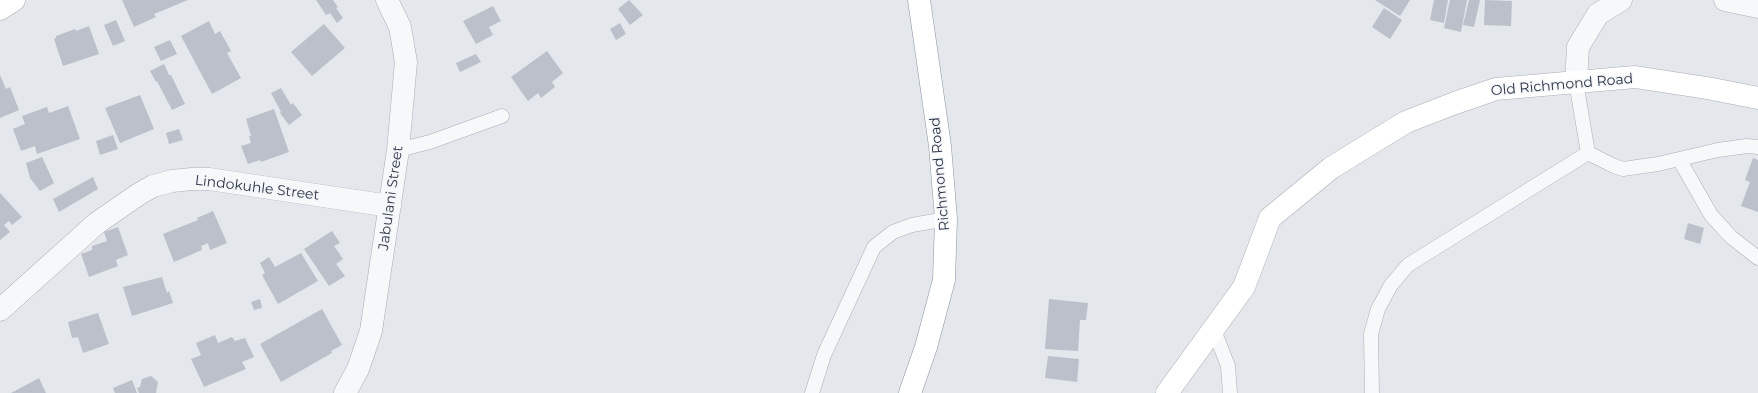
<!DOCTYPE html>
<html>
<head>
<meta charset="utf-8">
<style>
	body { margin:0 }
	canvas { display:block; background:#e4e7ec }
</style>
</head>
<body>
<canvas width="1758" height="393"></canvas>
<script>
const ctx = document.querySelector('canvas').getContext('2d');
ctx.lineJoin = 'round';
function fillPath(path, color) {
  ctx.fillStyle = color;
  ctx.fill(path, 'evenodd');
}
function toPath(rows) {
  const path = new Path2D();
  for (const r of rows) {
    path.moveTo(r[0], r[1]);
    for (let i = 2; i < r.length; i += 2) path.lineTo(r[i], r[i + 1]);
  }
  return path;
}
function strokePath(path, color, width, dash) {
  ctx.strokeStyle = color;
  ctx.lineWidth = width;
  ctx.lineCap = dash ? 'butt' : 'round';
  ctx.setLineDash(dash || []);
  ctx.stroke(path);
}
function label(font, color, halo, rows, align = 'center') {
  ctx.font = font + ' Montserrat,sans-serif';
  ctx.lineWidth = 3;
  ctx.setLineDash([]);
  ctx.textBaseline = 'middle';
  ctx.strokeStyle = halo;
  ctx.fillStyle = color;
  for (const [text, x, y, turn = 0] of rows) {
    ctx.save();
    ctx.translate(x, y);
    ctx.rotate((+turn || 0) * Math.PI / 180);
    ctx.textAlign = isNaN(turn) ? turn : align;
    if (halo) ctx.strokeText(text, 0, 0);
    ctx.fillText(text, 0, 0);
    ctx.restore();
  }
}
fillPath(toPath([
	[122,0,188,0,154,14,156,17,134,27],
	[316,0,333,0,338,7,336,8,343,18,337,23,330,13,326,15],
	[629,0,643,15,630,25,618,9],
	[1375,0,1410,0,1400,16],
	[1434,0,1448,0,1444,23,1430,20],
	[1450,0,1467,0,1461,32,1444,28],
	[1469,0,1480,0,1474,27,1463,25],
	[1485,0,1512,1,1511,26,1484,25],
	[493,6,501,21,489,27,493,35,476,44,463,21],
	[1384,8,1402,20,1390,39,1372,27],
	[116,20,125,41,113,46,104,25],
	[209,21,215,34,220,31,231,51,227,53,241,78,212,94,181,36],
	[620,23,626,34,616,40,610,29],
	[324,24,345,48,312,76,291,52],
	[89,26,99,54,63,66,54,39,56,38,56,36,75,29,76,31],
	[170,40,177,54,161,61,154,47],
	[547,51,563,73,552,82,555,87,541,98,538,93,528,101,511,77],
	[476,54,481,62,460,72,456,63],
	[164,64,169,75,171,75,185,104,172,110,157,81,156,82,150,71],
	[0,75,6,89,10,87,19,110,0,118],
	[281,88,291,105,293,103,302,115,289,125,280,113,281,112,271,93],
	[140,95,154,129,120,143,105,108],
	[68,106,80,139,37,154,35,146,21,151,13,129,25,124,22,116,47,107,49,113],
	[274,109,289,152,261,162,260,160,248,164,241,146,251,143,249,136,251,136,246,119],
	[179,129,183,140,169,144,166,133],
	[113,135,118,149,100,155,96,141],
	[42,157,54,183,40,191,30,178,26,163],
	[1753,158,1758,160,1758,212,1741,206,1750,182,1745,180],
	[93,177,98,189,59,212,53,199],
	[0,193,22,217,12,225,9,221,4,225,10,232,0,240],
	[213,211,227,243,210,250,208,243,201,246,202,250,174,262,163,234,198,220,197,218],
	[1688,223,1704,228,1700,244,1684,239],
	[118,227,128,255,116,260,118,266,89,277,81,254,92,250,92,246,107,241,104,232],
	[332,231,340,243,334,246,343,259,336,264,345,276,329,286,304,249],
	[301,253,318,281,278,304,262,275,265,273,260,263,269,257,275,267],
	[162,277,167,293,169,291,173,303,132,316,123,287],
	[260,299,262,308,254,310,251,302],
	[1049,299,1088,303,1086,320,1080,320,1078,351,1045,349],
	[322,309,342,345,331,351,332,353,281,382,260,344],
	[98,313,109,344,83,353,78,337,72,338,68,322],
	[215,335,218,343,232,337,235,341,245,338,254,357,242,362,246,369,204,387,191,359,201,355,196,343],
	[1048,356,1079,359,1077,382,1045,378],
	[151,376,158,382,156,393,139,393,137,388,140,387,142,379],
	[39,378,46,393,11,393],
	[132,380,137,393,115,393,113,388]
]), '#bbc0ca');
const lane = toPath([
	[1576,82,1588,153,1614,166,1623,169,1658,164,1718,150,1747,146,1758,147],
	[398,150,430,142,502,116],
	[1679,159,1711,215,1731,237,1758,258],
	[1214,330,1228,366,1230,393],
	[812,393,824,355,874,247,893,232,912,225,946,219],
	[1372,393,1371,334,1378,309,1391,285,1408,265,1588,153]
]);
const street = toPath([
	[1725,0,1758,7],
	[1576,82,1578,47,1598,14,1621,0],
	[0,310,97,223,139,194,153,186,172,181,192,179,209,179,390,206],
	[345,393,358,369,371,331,398,150,406,62,400,27,387,0]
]);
const secondary = toPath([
	[0,9,14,0],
	[1167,393,1244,287,1270,218,1331,168,1406,122,1455,103,1496,89,1635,77,1707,88,1758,98]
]);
const highway = toPath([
	[910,393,926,347,944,280,946,219,940,146,919,0]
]);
strokePath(lane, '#a9aeb7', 15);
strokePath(street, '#a9aeb7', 23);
strokePath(secondary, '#a9aeb7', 23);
strokePath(highway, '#8b94a3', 23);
strokePath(lane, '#f7f8fa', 14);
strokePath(street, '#f7f8fa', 22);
strokePath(secondary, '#fff', 22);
strokePath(highway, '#fff', 22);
label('14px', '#2b3445', '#f4f6f9', [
	["Old Richmond Road",1562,85,-5],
	["Richmond Road",940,174,-95],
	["Lindokuhle Street",257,188,7],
	["Jabulani Street",391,198,-82]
]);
</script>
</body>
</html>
